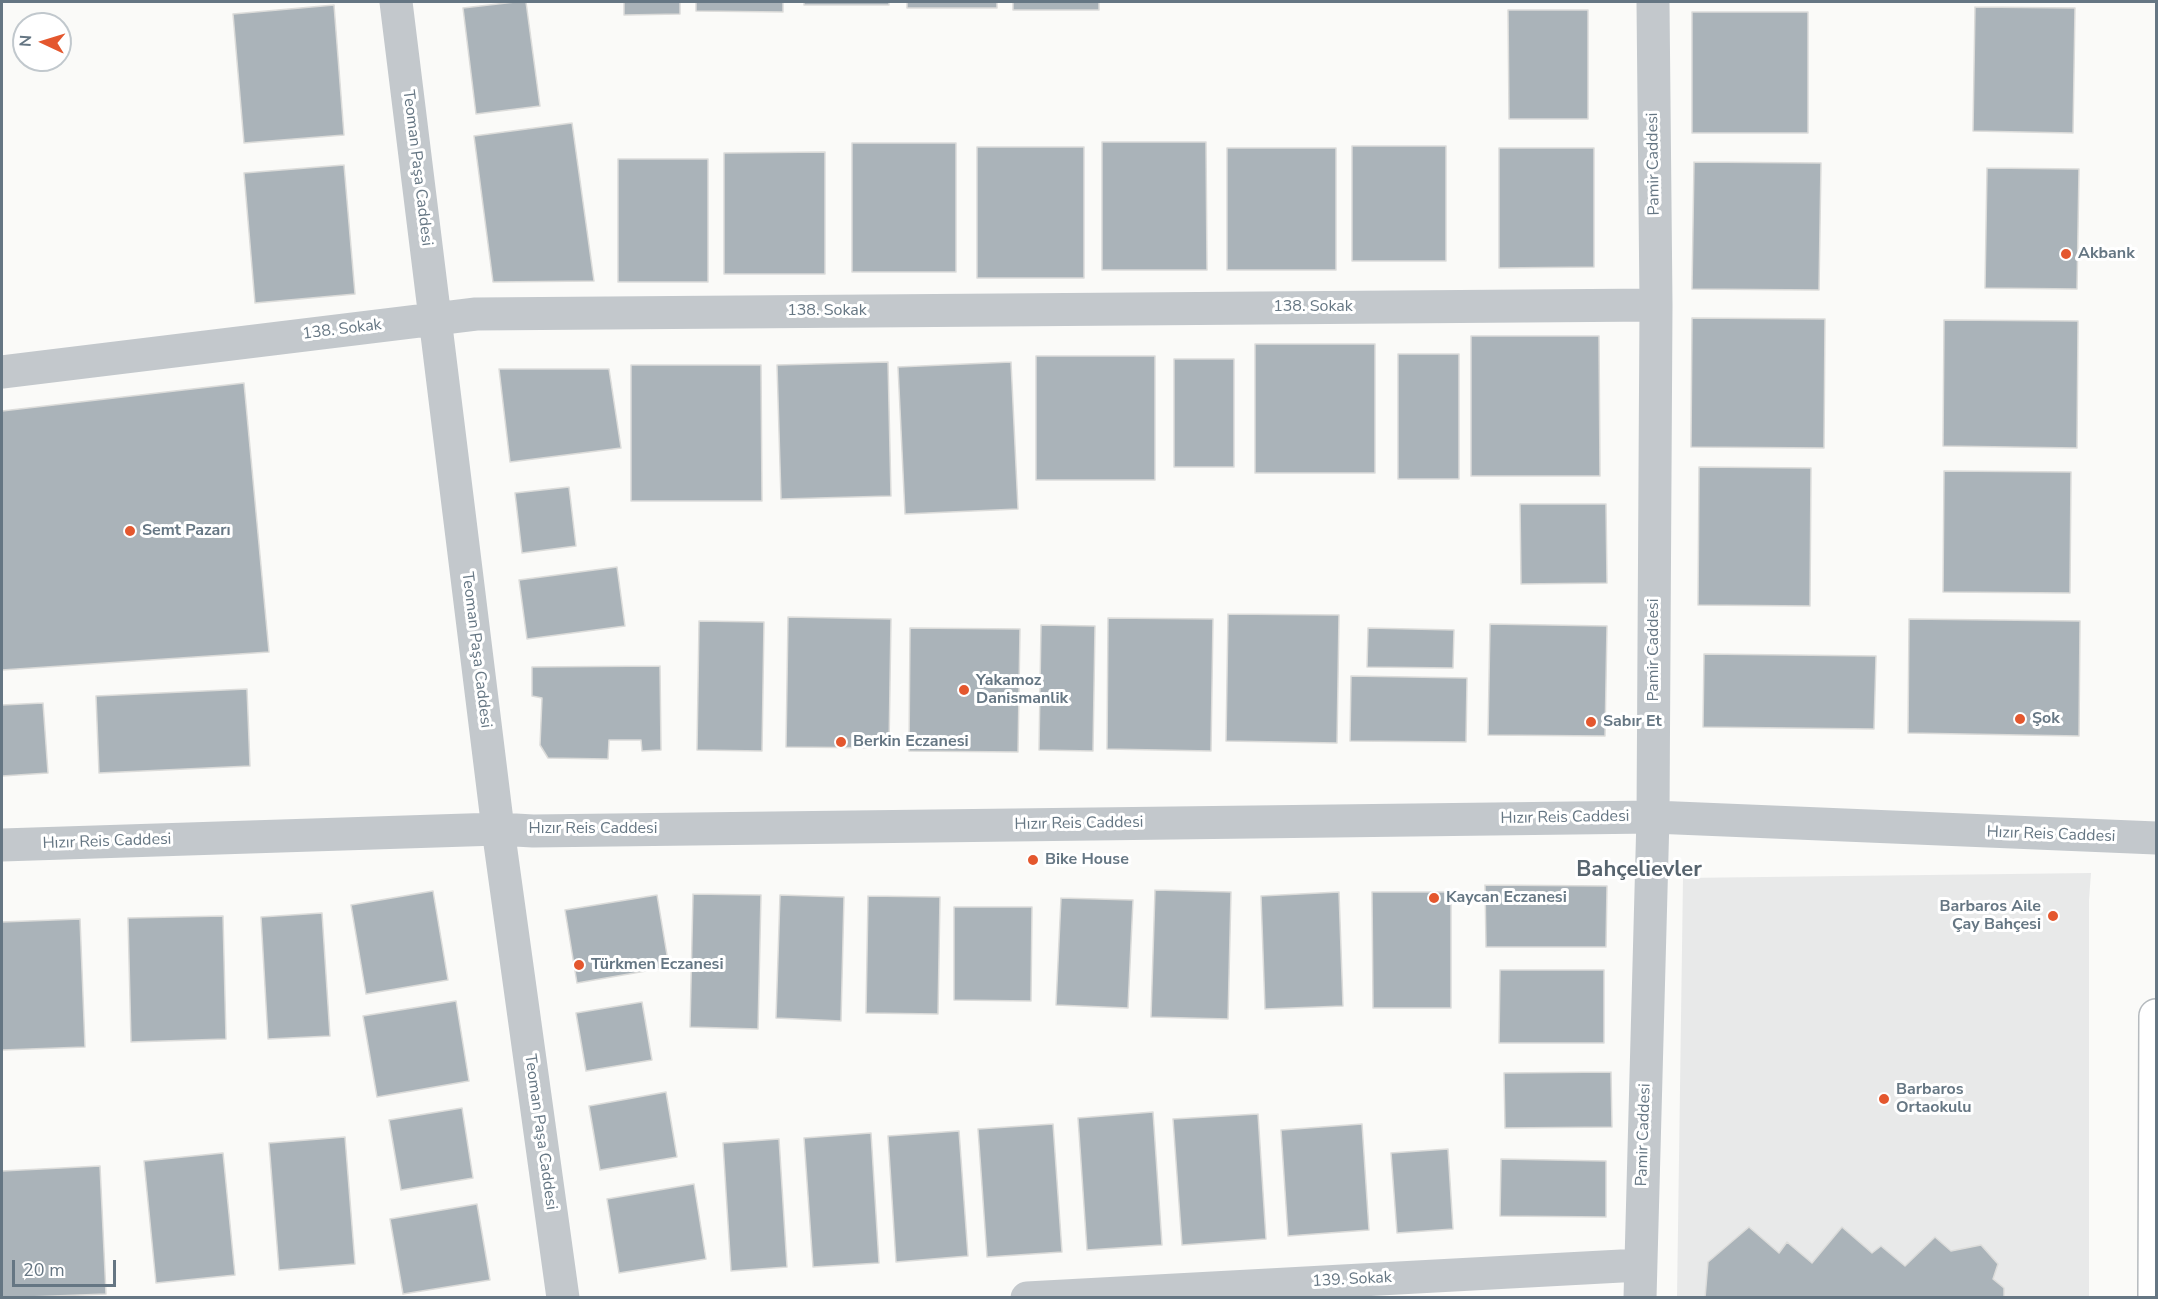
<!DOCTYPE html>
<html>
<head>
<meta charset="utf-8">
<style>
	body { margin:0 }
	#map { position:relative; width:2158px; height:1299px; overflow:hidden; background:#fafaf8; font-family:"Nunito Sans",sans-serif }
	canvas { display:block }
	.frame { position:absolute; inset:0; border:3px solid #657683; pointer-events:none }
	.north { position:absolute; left:12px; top:12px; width:60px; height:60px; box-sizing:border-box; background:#fff; border:2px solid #c1c8cd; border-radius:50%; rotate:274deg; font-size:16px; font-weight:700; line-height:24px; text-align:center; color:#657683 }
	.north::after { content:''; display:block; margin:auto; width:21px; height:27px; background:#e4572e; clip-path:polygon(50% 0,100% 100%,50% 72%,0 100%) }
	.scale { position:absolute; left:12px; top:1260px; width:104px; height:27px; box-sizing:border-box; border:3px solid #657683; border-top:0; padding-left:8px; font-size:18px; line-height:21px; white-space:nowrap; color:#657683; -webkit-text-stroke:4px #fff; paint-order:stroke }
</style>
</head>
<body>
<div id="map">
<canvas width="2158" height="1299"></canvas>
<div class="frame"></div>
<div class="north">N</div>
<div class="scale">20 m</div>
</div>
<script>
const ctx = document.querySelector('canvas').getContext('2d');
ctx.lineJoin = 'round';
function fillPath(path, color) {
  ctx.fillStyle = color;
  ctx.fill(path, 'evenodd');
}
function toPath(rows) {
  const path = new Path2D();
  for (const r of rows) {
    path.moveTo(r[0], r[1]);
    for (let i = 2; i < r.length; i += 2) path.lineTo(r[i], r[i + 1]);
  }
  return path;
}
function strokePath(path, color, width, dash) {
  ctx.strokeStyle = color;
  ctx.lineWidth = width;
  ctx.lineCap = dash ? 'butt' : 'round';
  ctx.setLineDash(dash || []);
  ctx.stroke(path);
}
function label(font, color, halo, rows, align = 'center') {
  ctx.font = font + ' "Nunito Sans",sans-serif';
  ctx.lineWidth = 6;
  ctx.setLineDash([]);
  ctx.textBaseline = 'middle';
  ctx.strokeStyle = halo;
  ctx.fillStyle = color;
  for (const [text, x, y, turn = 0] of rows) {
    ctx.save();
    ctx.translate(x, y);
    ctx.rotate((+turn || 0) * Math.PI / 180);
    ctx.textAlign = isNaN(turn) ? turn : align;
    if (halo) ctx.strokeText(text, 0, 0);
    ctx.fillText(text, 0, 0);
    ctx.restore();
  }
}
fillPath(toPath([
	[2091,873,2089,900,2089,1297,1677,1298,1683,878]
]), '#e8e9e9');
const building = toPath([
	[515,2,526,2,540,106,476,114,463,8,515,2],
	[624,2,680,2,680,14,624,15,624,2],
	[696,2,783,2,783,12,696,11,696,2],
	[804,2,889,2,889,5,804,5,804,2],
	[907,2,997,2,997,8,907,8,907,2],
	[1013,2,1099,2,1099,10,1013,10,1013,2],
	[334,5,344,135,244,143,233,14,334,5],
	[1975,7,2075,8,2073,133,1973,131,1975,7],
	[1508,10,1588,10,1588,119,1509,119,1508,10],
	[1692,12,1808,12,1808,133,1692,133,1692,12],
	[572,123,594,281,493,282,474,136,572,123],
	[1102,142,1206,142,1207,270,1102,270,1102,142],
	[852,143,956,143,956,272,852,272,852,143],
	[1352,146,1446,146,1446,261,1352,261,1352,146],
	[977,147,1084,147,1084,278,977,278,977,147],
	[1227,148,1336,148,1336,270,1227,270,1227,148],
	[1499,148,1594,148,1594,267,1499,268,1499,148],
	[825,152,825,274,724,274,724,153,825,152],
	[618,159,708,159,708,282,618,282,618,159],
	[1694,162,1821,163,1819,290,1692,289,1694,162],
	[344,165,355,294,255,303,244,173,344,165],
	[1987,168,2079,169,2077,289,1985,288,1987,168],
	[1692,318,1825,319,1824,448,1691,447,1692,318],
	[1944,320,2078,321,2077,448,1943,446,1944,320],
	[1471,336,1599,336,1600,476,1471,476,1471,336],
	[1255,344,1375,344,1375,473,1255,473,1255,344],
	[1398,354,1459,354,1459,479,1398,479,1398,354],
	[1036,356,1155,356,1155,480,1036,480,1036,356],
	[1174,359,1234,359,1234,467,1174,467,1174,359],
	[888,362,891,496,781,499,777,365,888,362],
	[1011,362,1018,509,905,514,898,367,1011,362],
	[631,365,761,365,762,501,631,501,631,365],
	[499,369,609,369,621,448,510,462,499,369],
	[244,383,269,652,2,670,2,411,244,383],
	[1699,467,1811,468,1810,606,1698,605,1699,467],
	[1944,471,2071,472,2070,593,1943,592,1944,471],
	[569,487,576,546,522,553,515,493,569,487],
	[1520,504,1606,504,1607,583,1521,584,1520,504],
	[617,567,625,626,527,639,519,580,617,567],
	[1228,614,1339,615,1337,743,1226,741,1228,614],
	[788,617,891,619,889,748,786,747,788,617],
	[1108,618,1213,619,1211,751,1107,749,1108,618],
	[1909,619,2080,621,2079,736,1908,733,1909,619],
	[699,621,764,622,762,751,697,750,699,621],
	[1490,624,1607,626,1605,736,1488,735,1490,624],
	[1041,625,1095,626,1093,751,1039,750,1041,625],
	[910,628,1020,629,1018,752,909,751,910,628],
	[1368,628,1454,630,1453,668,1367,667,1368,628],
	[1704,654,1876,656,1874,729,1703,727,1704,654],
	[660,666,661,750,642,751,641,740,609,740,608,759,548,758,540,745,542,698,532,696,532,667,660,666],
	[1351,676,1467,678,1466,742,1350,741,1351,676],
	[247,689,250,766,99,773,96,696,247,689],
	[43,703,48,773,2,776,2,705,43,703],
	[1485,885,1607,886,1606,947,1486,947,1485,885],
	[1155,890,1231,892,1228,1019,1151,1017,1155,890],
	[433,891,448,980,366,994,351,905,433,891],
	[1339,892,1343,1006,1265,1009,1261,896,1339,892],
	[1372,892,1451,892,1451,1008,1373,1008,1372,892],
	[693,894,761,895,758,1029,690,1027,693,894],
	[657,895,669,967,577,983,565,910,657,895],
	[780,895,844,897,841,1021,776,1018,780,895],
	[868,896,940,897,938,1014,866,1013,868,896],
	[1061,898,1133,900,1128,1008,1056,1005,1061,898],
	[954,907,1032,907,1031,1001,954,1000,954,907],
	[322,913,330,1036,268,1039,261,917,322,913],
	[223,916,226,1039,131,1042,128,918,223,916],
	[80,919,85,1047,2,1050,2,922,80,919],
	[1500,970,1604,970,1604,1043,1499,1043,1500,970],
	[456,1001,469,1081,377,1097,363,1016,456,1001],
	[642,1002,652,1060,586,1071,576,1013,642,1002],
	[1611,1072,1612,1127,1505,1128,1504,1073,1611,1072],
	[666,1092,677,1157,600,1170,589,1106,666,1092],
	[462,1108,473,1178,401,1190,389,1120,462,1108],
	[1153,1112,1162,1245,1087,1250,1078,1118,1153,1112],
	[1258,1114,1266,1239,1182,1245,1173,1119,1258,1114],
	[1053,1124,1062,1252,987,1257,978,1129,1053,1124],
	[1362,1124,1369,1230,1288,1236,1281,1130,1362,1124],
	[959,1131,968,1256,896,1262,888,1136,959,1131],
	[871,1133,879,1263,813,1267,804,1138,871,1133],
	[345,1137,355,1264,279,1270,269,1143,345,1137],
	[779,1139,787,1267,731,1271,723,1143,779,1139],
	[1448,1149,1453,1229,1397,1233,1391,1153,1448,1149],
	[223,1153,235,1275,156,1283,144,1161,223,1153],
	[1501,1159,1606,1161,1606,1217,1500,1216,1501,1159],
	[100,1166,106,1294,2,1298,2,1171,100,1166],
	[694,1184,706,1259,619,1273,607,1199,694,1184],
	[477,1204,490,1280,403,1294,390,1219,477,1204],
	[1749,1227,1779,1253,1787,1242,1812,1263,1842,1227,1872,1253,1881,1246,1905,1266,1935,1237,1951,1251,1981,1245,1998,1264,1993,1279,2004,1288,2004,1298,1705,1298,1708,1262,1749,1227]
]);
fillPath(building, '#aab3b9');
strokePath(building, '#dcdcda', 1.5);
const major = toPath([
	[2155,1298,2156,1016]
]);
strokePath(major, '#b5babe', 36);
strokePath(toPath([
	[396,2,498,829,563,1298],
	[2,372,476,314,1656,305],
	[2,845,498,829,533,831,1653,817,2156,838],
	[1027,1298,1640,1265],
	[1640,1298,1653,817,1656,305,1653,2]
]), '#c3c8cc', 33);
strokePath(major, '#fff', 33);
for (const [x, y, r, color] of [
	[2066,254,6,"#e4572e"],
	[130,531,6,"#e4572e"],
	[964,690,6,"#e4572e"],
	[2020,719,6,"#e4572e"],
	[1591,722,6,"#e4572e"],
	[841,742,6,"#e4572e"],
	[1033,860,6,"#e4572e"],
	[1434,898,6,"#e4572e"],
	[2053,916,6,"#e4572e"],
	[579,965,6,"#e4572e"],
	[1884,1099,6,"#e4572e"]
]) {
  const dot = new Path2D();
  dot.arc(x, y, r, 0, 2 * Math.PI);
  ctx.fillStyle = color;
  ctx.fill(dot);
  strokePath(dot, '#fff', 2);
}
label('16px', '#657683', '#fff', [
	["Pamir Caddesi",1654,164,-91],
	["Teoman Paşa Caddesi",417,168,83],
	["138. Sokak",1313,307],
	["138. Sokak",827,311],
	["138. Sokak",342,330,-7],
	["Teoman Paşa Caddesi",476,650,83],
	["Pamir Caddesi",1654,650,-90],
	["Hızır Reis Caddesi",1565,818,-1],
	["Hızır Reis Caddesi",1079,824,-1],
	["Hızır Reis Caddesi",593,829],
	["Hızır Reis Caddesi",2051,835,2],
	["Hızır Reis Caddesi",107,842,-2],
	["Teoman Paşa Caddesi",540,1132,82],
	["Pamir Caddesi",1644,1135,-88],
	["139. Sokak",1352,1280,-3]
]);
label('bold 16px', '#657683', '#fff', [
	["Akbank",2078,254],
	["Semt Pazarı",142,531],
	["Yakamoz",976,681],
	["Danismanlik",976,699],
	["Şok",2032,719],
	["Sabır Et",1603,722],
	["Berkin Eczanesi",853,742],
	["Bike House",1045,860],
	["Kaycan Eczanesi",1446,898],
	["Barbaros Aile",2041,907,"right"],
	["Çay Bahçesi",2041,925,"right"],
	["Türkmen Eczanesi",591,965],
	["Barbaros",1896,1090],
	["Ortaokulu",1896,1108]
], 'left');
label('bold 22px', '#57646e', '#fff', [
	["Bahçelievler",1639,871]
]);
</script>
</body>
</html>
